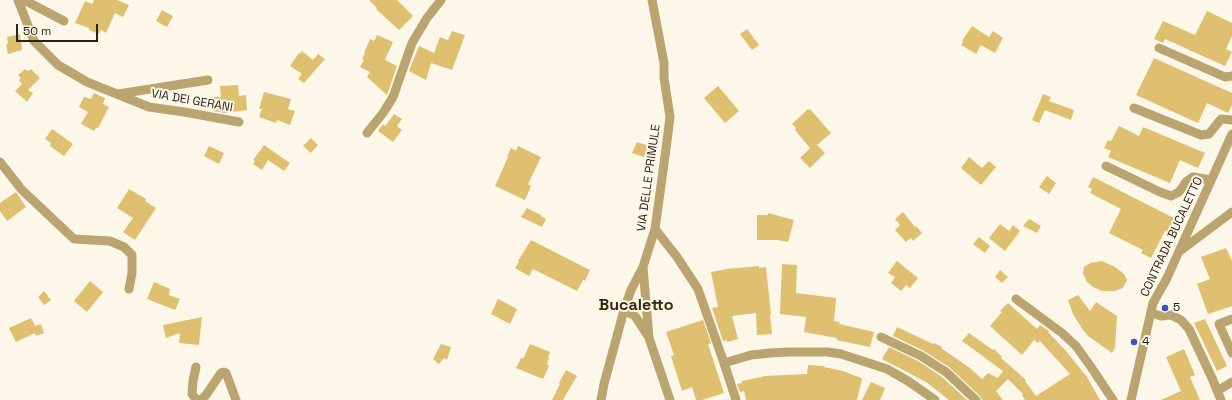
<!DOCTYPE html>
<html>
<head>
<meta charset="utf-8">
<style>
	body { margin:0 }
	#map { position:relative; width:1232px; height:400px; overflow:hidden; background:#fdf7e9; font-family:"Space Grotesk",sans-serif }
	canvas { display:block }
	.scale { position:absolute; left:16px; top:24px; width:82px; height:18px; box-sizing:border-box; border:2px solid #282316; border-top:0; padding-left:5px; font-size:12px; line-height:14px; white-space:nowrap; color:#282316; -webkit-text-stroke:3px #fdf7e9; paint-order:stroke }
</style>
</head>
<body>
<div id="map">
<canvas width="1232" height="400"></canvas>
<div class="scale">50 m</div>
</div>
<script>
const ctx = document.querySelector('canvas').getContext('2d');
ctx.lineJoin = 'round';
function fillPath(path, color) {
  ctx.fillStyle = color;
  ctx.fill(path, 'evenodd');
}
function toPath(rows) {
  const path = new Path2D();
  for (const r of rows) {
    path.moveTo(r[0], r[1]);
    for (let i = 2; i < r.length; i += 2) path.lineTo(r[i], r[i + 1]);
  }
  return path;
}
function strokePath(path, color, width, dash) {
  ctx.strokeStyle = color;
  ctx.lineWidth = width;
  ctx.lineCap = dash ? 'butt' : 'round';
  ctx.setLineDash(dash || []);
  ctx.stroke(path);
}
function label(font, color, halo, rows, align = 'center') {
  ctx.font = font + ' "Space Grotesk",sans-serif';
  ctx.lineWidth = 4;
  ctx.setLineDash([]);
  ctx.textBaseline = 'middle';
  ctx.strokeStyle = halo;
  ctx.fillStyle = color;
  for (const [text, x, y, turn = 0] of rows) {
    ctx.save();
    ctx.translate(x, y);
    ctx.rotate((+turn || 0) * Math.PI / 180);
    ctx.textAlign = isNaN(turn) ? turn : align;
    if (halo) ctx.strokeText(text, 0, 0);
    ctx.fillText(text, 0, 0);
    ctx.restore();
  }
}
fillPath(toPath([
	[94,0,117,0,129,5,123,17,115,13,106,33,101,30,99,34,89,30,89,28,75,23,85,1,92,4],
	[369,0,397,0,413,16,399,30,376,9,377,8],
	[162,10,173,16,167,27,156,21],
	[1207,11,1232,23,1232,36,1226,49,1232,52,1225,66,1165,39,1163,43,1154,39,1163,21,1195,35],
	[972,26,989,37,993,31,1003,38,995,53,981,45,976,54,961,45,963,42,962,41],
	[747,29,759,45,752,50,740,34],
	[452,31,465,35,452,70,431,63,426,80,409,71,419,46,434,53,440,37,448,40],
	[20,34,22,50,8,54,6,44,8,44,7,37],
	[377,35,393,42,385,60,397,66,387,95,367,77,370,72,360,67,364,60,362,59,365,53,364,53,370,39,374,41],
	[302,51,313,60,318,54,325,59,304,83,298,79,302,74,290,66,299,53,300,54],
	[1154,58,1232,93,1232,105,1228,113,1207,103,1198,123,1136,95],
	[25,69,28,71,31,69,40,78,28,90,33,93,27,102,15,91,22,84,19,80,21,78,18,75],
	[238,85,239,96,246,95,247,110,224,113,214,111,213,97,221,97,220,86],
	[718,86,739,111,725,123,704,98],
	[264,92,291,99,288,109,295,111,290,125,277,120,276,123,259,117,262,109,259,109],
	[94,93,105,98,103,104,109,107,98,128,96,128,94,131,81,124,88,112,79,107,84,97,91,99],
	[1043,94,1051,97,1049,101,1074,110,1071,120,1045,110,1039,123,1032,120],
	[808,109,809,110,810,109,831,133,817,145,825,153,810,168,800,158,810,148,795,130,796,128,792,124],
	[394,114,402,119,397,126,402,130,393,142,378,131,383,124,385,126],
	[1119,126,1139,136,1143,127,1205,153,1198,168,1180,160,1170,183,1108,157,1111,151,1104,148,1108,140,1111,141],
	[52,129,73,144,64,156,50,146,51,143,45,139],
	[311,138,318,145,311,153,303,146],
	[637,142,649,146,644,157,632,153],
	[264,145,290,163,284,171,268,160,262,170,253,164,255,161,253,160],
	[209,146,224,153,219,164,204,156],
	[518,146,541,157,528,184,531,186,525,200,495,186,508,157,507,157,511,148,516,151],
	[969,157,982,168,989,161,996,167,981,185,961,168],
	[1047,176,1056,183,1049,194,1039,187],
	[1093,177,1174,218,1173,220,1178,223,1174,233,1165,231,1151,258,1141,253,1143,250,1109,233,1121,209,1090,193,1092,189,1088,187],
	[129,189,146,199,145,201,156,208,135,240,123,232,133,218,117,208],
	[16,192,26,207,7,221,0,211,0,203],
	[527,208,541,215,541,216,546,219,542,227,521,217],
	[903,212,915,227,916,226,922,233,913,241,911,238,906,242,895,230,900,225,895,219],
	[768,213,794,220,788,242,778,240,757,240,757,215,768,215],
	[1029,219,1041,226,1037,233,1023,226],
	[1000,224,1009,231,1013,225,1020,231,1005,251,989,238],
	[979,237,990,246,985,253,973,244],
	[531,240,590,270,585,281,583,280,577,291,533,269,529,276,515,268,519,262,518,261],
	[1226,248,1232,261,1232,306,1208,314,1197,284,1210,279,1201,257],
	[897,261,918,278,910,288,906,285,901,291,891,283,895,277,888,273],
	[1102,261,1115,267,1124,274,1127,280,1123,288,1115,291,1102,291,1093,287,1087,282,1083,273,1084,267,1090,263],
	[782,264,797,265,796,293,836,298,834,321,840,322,839,324,874,332,870,347,836,340,837,338,804,332,806,317,780,314],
	[759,266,759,268,766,267,771,315,770,315,772,334,757,335,756,313,732,316,738,339,727,342,727,340,723,341,712,308,718,307,711,272,727,269],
	[1000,270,1008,277,1002,283,995,277],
	[90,281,103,292,87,312,74,301],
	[154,282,170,289,169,295,180,299,175,310,147,299],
	[44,291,51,300,44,305,38,297],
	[1078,295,1090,311,1096,302,1117,316,1115,348,1112,353,1088,336,1083,330,1073,314,1068,300],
	[498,299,517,309,510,324,491,314],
	[1008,303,1037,329,1040,325,1049,331,1048,332,1066,351,1087,377,1100,400,1025,400,1022,395,1023,394,1008,379,996,391,1003,400,982,400,980,396,949,367,924,351,893,336,897,327,933,344,934,343,942,347,941,348,970,368,982,379,988,373,998,378,1003,371,962,341,969,333,993,350,994,349,1002,357,1001,358,1026,380,1025,381,1036,396,1070,374,1040,341,1038,343,1034,340,1022,355,990,326,1002,312,1000,311],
	[202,317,199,345,179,343,180,333,166,338,163,325],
	[31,318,35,326,41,324,44,333,36,336,35,333,16,342,9,328],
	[1205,319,1227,366,1217,371,1194,323],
	[703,320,711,343,708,344,724,393,702,400,696,400,692,387,682,391,671,356,674,355,666,332],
	[441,344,451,347,447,360,444,358,439,364,433,359],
	[530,344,550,352,548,358,549,358,547,364,549,366,543,379,516,368,521,358,523,359],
	[889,347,918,361,942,377,967,400,949,400,926,382,882,359],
	[1184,349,1195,375,1190,377,1200,400,1161,400,1181,391,1166,357],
	[808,365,824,366,824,367,843,371,861,378,862,379,857,400,746,400,744,391,740,392,737,384,742,383,742,381,765,376,807,374],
	[566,370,577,376,563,400,552,400,560,384,559,383],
	[871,382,885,388,880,400,862,400]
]), '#dfc070');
strokePath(toPath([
	[18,0,34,41,58,65,87,82,149,107,184,112,239,122],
	[24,0,64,21],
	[1159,48,1225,77,1232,76],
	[118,94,208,80],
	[1134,108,1201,135,1209,134,1221,119,1232,120],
	[367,133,383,113,393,97,412,43,427,18,441,0],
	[0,162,22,190,74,239,110,241,124,247,132,255,132,273,129,289],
	[1106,166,1160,192,1171,196,1179,192,1186,182,1193,177,1211,180],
	[655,229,677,257,698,289,724,363,736,400],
	[1180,251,1232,212],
	[643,267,649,338,670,400],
	[1016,299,1062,333,1076,346,1091,367,1113,400],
	[624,310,635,316,648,336],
	[1151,313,1161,316,1171,315,1181,320,1189,329,1212,378,1221,400],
	[1232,319,1219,324,1232,353],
	[881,337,921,356,946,372,976,400],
	[724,363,751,355,770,353,788,352,828,352,841,354,887,369,908,381,935,400],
	[196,367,193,381,192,394,195,398,198,400],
	[1217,391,1232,382],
	[198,400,202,399,206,395,221,373,224,372,226,373,236,400],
	[601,400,604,384,624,310,631,290,643,267,655,229,666,149,670,117,664,78,664,63,652,0],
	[1131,400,1153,303,1167,278,1232,134]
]), '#baa570', 9);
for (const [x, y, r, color] of [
	[1165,308,4,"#3651c2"],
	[1134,342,4,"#3651c2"]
]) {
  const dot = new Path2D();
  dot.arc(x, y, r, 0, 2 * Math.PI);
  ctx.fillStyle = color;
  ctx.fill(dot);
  strokePath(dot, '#fdf7e9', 1.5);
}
label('12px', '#282316', '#fdf7e9', [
	["VIA DEI GERANI",192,101,10],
	["VIA DELLE PRIMULE",649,178,-82],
	["CONTRADA BUCALETTO",1172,237,-65]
]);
label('12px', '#282316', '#fdf7e9', [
	["5",1173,308],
	["4",1142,342]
], 'left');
label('bold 16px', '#34290b', '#fdf7e9', [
	["Bucaletto",636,306]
]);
</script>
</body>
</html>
